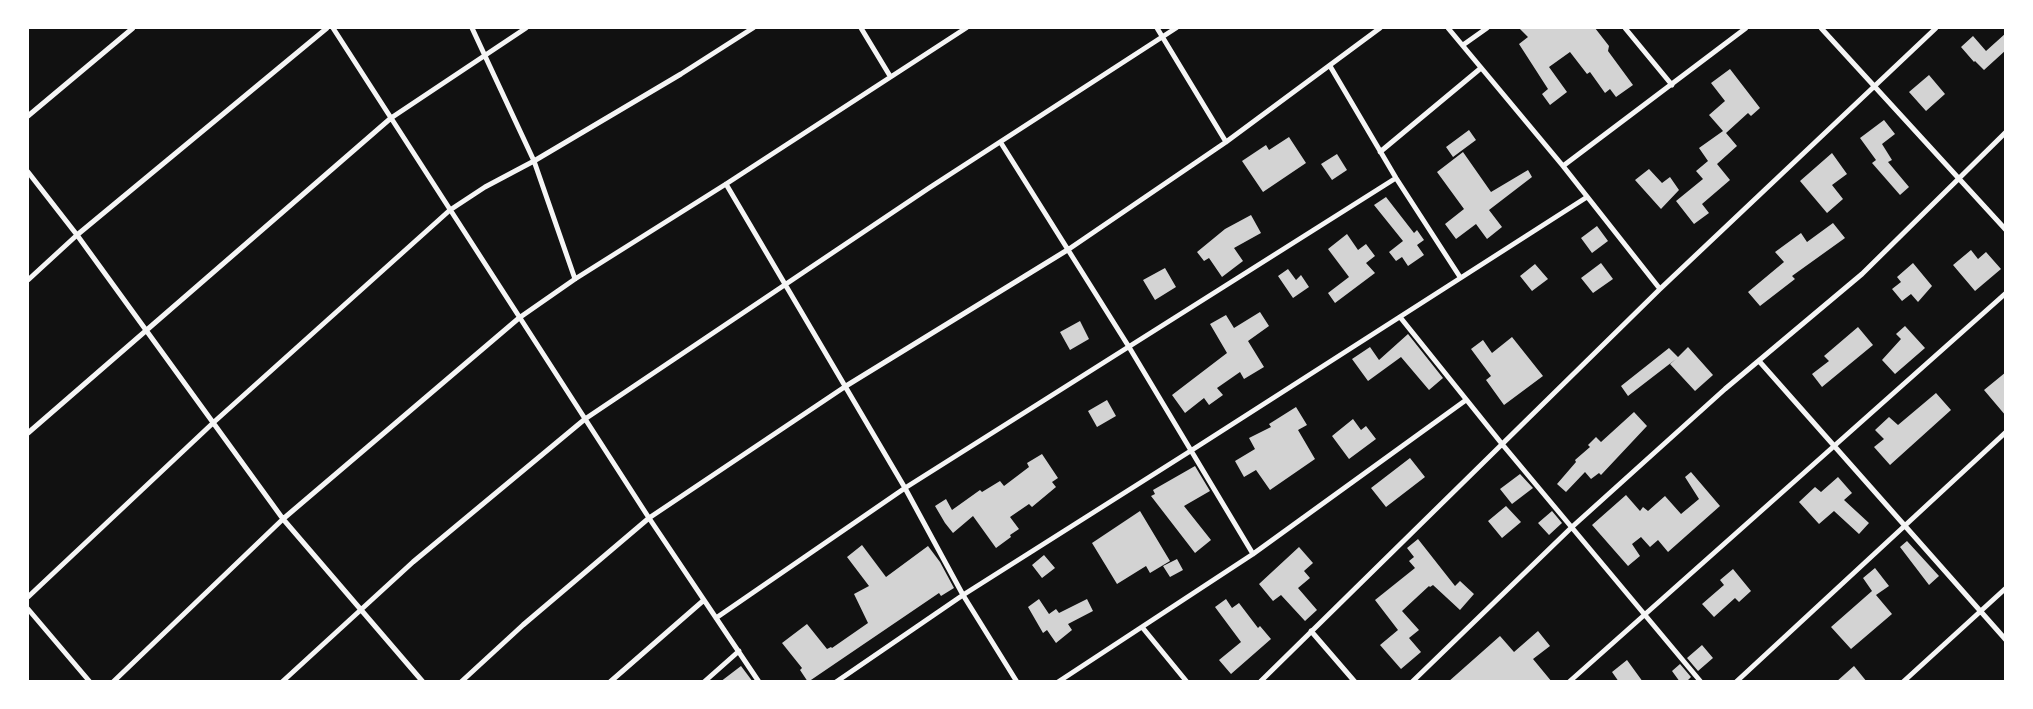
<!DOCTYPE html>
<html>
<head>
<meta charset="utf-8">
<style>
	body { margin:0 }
	#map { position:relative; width:2033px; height:709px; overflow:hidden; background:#111; font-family:"Roboto Condensed",sans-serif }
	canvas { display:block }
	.frame { position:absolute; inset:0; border:29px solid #fff; pointer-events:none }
</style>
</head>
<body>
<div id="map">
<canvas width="2033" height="709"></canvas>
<div class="frame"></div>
</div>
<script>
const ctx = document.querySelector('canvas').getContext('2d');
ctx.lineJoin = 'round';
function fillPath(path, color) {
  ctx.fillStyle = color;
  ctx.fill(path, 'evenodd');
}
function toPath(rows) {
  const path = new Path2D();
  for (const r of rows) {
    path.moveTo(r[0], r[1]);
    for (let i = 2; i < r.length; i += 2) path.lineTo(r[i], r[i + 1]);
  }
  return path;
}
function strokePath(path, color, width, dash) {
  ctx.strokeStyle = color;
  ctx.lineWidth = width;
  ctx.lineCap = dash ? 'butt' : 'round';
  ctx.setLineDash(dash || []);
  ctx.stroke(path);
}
fillPath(toPath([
	[1519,28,1595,28,1609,46,1608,51,1633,85,1616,97,1610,89,1605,93,1590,72,1587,74,1570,52,1549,67,1567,92,1550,105,1542,94,1548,89,1519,44,1528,37],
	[2006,33,2006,50,1984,70,1975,61,1974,62,1961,47,1973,36,1986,51],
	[1730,69,1760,108,1751,116,1748,113,1726,133,1737,146,1717,164,1730,180,1702,204,1709,213,1694,224,1676,201,1703,179,1696,171,1708,161,1699,148,1723,131,1709,115,1725,101,1711,83],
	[1929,75,1945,94,1926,111,1909,92],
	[1884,120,1895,134,1882,144,1892,160,1888,162,1909,187,1900,195,1872,163,1876,160,1860,138],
	[1469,130,1476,140,1453,157,1446,147],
	[1289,137,1306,163,1263,192,1242,161,1266,145,1269,150],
	[1463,152,1491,192,1528,170,1532,177,1489,210,1502,227,1487,239,1476,224,1456,239,1445,224,1464,209,1437,172],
	[1832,153,1847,174,1832,185,1843,199,1827,213,1800,181],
	[1337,154,1347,170,1332,180,1321,164],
	[1649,169,1662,183,1670,177,1679,190,1661,209,1635,180],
	[1386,197,1414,233,1417,230,1424,240,1417,245,1424,255,1408,266,1402,257,1396,261,1389,252,1403,241,1374,205],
	[1251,215,1261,233,1234,248,1243,261,1222,277,1209,258,1204,261,1197,252,1225,229],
	[1833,223,1845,238,1792,276,1795,279,1760,306,1748,292,1784,262,1775,252,1801,233,1807,242],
	[1597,226,1608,241,1592,253,1581,238],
	[1347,234,1358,250,1366,244,1375,256,1366,263,1375,273,1335,303,1328,293,1349,277,1328,249],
	[1971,250,1978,259,1986,252,2001,269,1975,291,1953,265],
	[1601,263,1613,279,1593,293,1581,278],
	[1913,263,1932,286,1918,302,1911,294,1902,301,1892,289,1901,282,1897,277],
	[1535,264,1548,279,1532,291,1520,276],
	[1165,268,1176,287,1155,300,1143,280],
	[1288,269,1296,280,1301,275,1309,287,1293,298,1278,276],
	[1260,312,1269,326,1248,341,1264,367,1244,379,1240,372,1217,388,1223,395,1209,405,1204,398,1185,413,1172,395,1227,353,1210,324,1226,315,1234,328],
	[1080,321,1089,339,1070,350,1060,332],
	[1905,326,1925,348,1895,374,1882,360,1901,339,1896,334],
	[1858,327,1873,345,1822,387,1812,374,1829,361,1824,356],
	[1408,334,1443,378,1429,390,1401,357,1368,381,1352,359,1370,347,1379,360],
	[1512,337,1543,376,1504,405,1486,380,1491,376,1471,349,1483,340,1492,353],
	[1688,347,1713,375,1695,391,1670,364,1676,359,1628,396,1621,386,1669,348,1678,357],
	[2006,372,2006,416,1984,390],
	[1936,393,1951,410,1890,465,1874,447,1884,439,1875,430,1889,417,1898,425],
	[1107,400,1116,416,1097,427,1088,411],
	[1296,407,1307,425,1298,430,1315,459,1270,490,1256,470,1244,477,1235,461,1255,449,1249,438,1271,427,1269,424],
	[1634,412,1647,426,1601,475,1599,473,1591,479,1585,472,1566,492,1557,484,1576,462,1575,460,1590,447,1588,445,1596,437,1601,442],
	[1353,419,1361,430,1366,426,1376,439,1349,459,1332,436],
	[1042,454,1058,478,1052,482,1056,487,1032,507,1029,504,1010,517,1019,529,1010,535,1011,537,996,548,973,516,953,533,945,523,935,506,946,499,952,510,980,490,982,492,1000,481,1004,486,1029,467,1027,463],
	[1410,458,1425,477,1386,507,1371,488],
	[1195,466,1210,491,1184,506,1211,540,1195,553,1151,496,1155,494,1153,490],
	[1691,472,1720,506,1668,552,1658,540,1650,547,1641,537,1632,544,1640,556,1628,566,1592,525,1626,495,1640,511,1643,507,1648,511,1665,496,1681,514,1699,499,1685,477],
	[1520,474,1533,488,1512,504,1500,489],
	[1838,477,1852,493,1844,500,1869,523,1859,534,1834,511,1819,524,1799,502,1815,487,1821,492],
	[1506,506,1521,522,1502,538,1488,521],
	[1140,511,1170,561,1150,573,1146,566,1117,584,1092,543],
	[1552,511,1562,523,1549,535,1538,523],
	[1418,539,1455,586,1460,581,1474,594,1460,610,1433,585,1430,587,1429,586,1402,611,1419,630,1409,638,1421,652,1401,669,1380,645,1398,630,1375,600,1415,568,1409,561,1414,557,1407,548],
	[1907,541,1939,576,1929,585,1900,547],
	[862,545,886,577,928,546,940,562,954,588,941,596,939,593,808,682,800,670,802,668,782,643,807,624,827,649,831,647,832,648,868,623,854,594,869,586,847,557],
	[1299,547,1313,563,1304,571,1310,578,1298,588,1317,610,1305,621,1281,595,1273,601,1259,584],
	[1044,555,1055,568,1042,578,1032,565],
	[1177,559,1183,570,1170,577,1163,566],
	[1875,568,1889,586,1876,595,1892,614,1851,649,1831,627,1872,591,1863,578],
	[1733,569,1751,591,1739,602,1735,598,1714,617,1702,604,1724,585,1720,580],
	[1039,599,1049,614,1056,609,1059,613,1087,599,1093,611,1068,624,1072,630,1056,643,1047,630,1043,633,1028,607],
	[1226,599,1232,608,1239,603,1258,628,1260,626,1271,639,1231,674,1219,660,1241,642,1215,607],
	[1538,631,1550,646,1533,659,1552,682,1448,682,1500,636,1514,652],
	[1702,645,1713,658,1698,671,1687,658],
	[1627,660,1643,682,1619,682,1612,672],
	[1680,664,1691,677,1686,682,1680,682,1672,671],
	[741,666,753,682,720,682],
	[1854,666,1867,682,1836,682]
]), '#d3d3d3');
strokePath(toPath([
	[333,28,649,518,759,682],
	[472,28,534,161,575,279],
	[861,28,890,76],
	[1157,28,1226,142],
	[1448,28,1563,166,1660,289],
	[1625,28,1672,85],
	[1821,28,2006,230],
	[1463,45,1487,28],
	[1330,66,1396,178,1460,277],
	[28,116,133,28],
	[1001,143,1129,347,1253,554],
	[1380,152,1481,68],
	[1563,166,1746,28],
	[28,172,77,235,283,519,423,682],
	[726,184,905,488,963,595,1017,682],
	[28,280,77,235,327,28],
	[1400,317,1502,444,1701,682],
	[1759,361,2006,640],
	[28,433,391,118,526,28],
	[28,597,214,422,450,210,485,187,534,161,681,74,753,28],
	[28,609,90,682],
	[716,618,905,488,1396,178],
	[1142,627,1187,682],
	[1311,631,1355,682],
	[113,682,283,519,519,318,575,279,726,184,966,28],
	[282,682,413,562,585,419,929,188,1176,28],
	[461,682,523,625,649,518,846,386,1069,249,1226,142,1380,28],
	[610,682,704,600],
	[704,682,739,651],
	[836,682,963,595,1192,450,1587,197],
	[1058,682,1253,554,1466,400],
	[1260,682,1660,289,1936,28],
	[1412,682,1572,527,1725,389,1862,274,2006,132],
	[1569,682,2006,293],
	[1736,682,2006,432],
	[1903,682,2006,588]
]), '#f5f5f5', 5);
</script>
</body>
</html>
